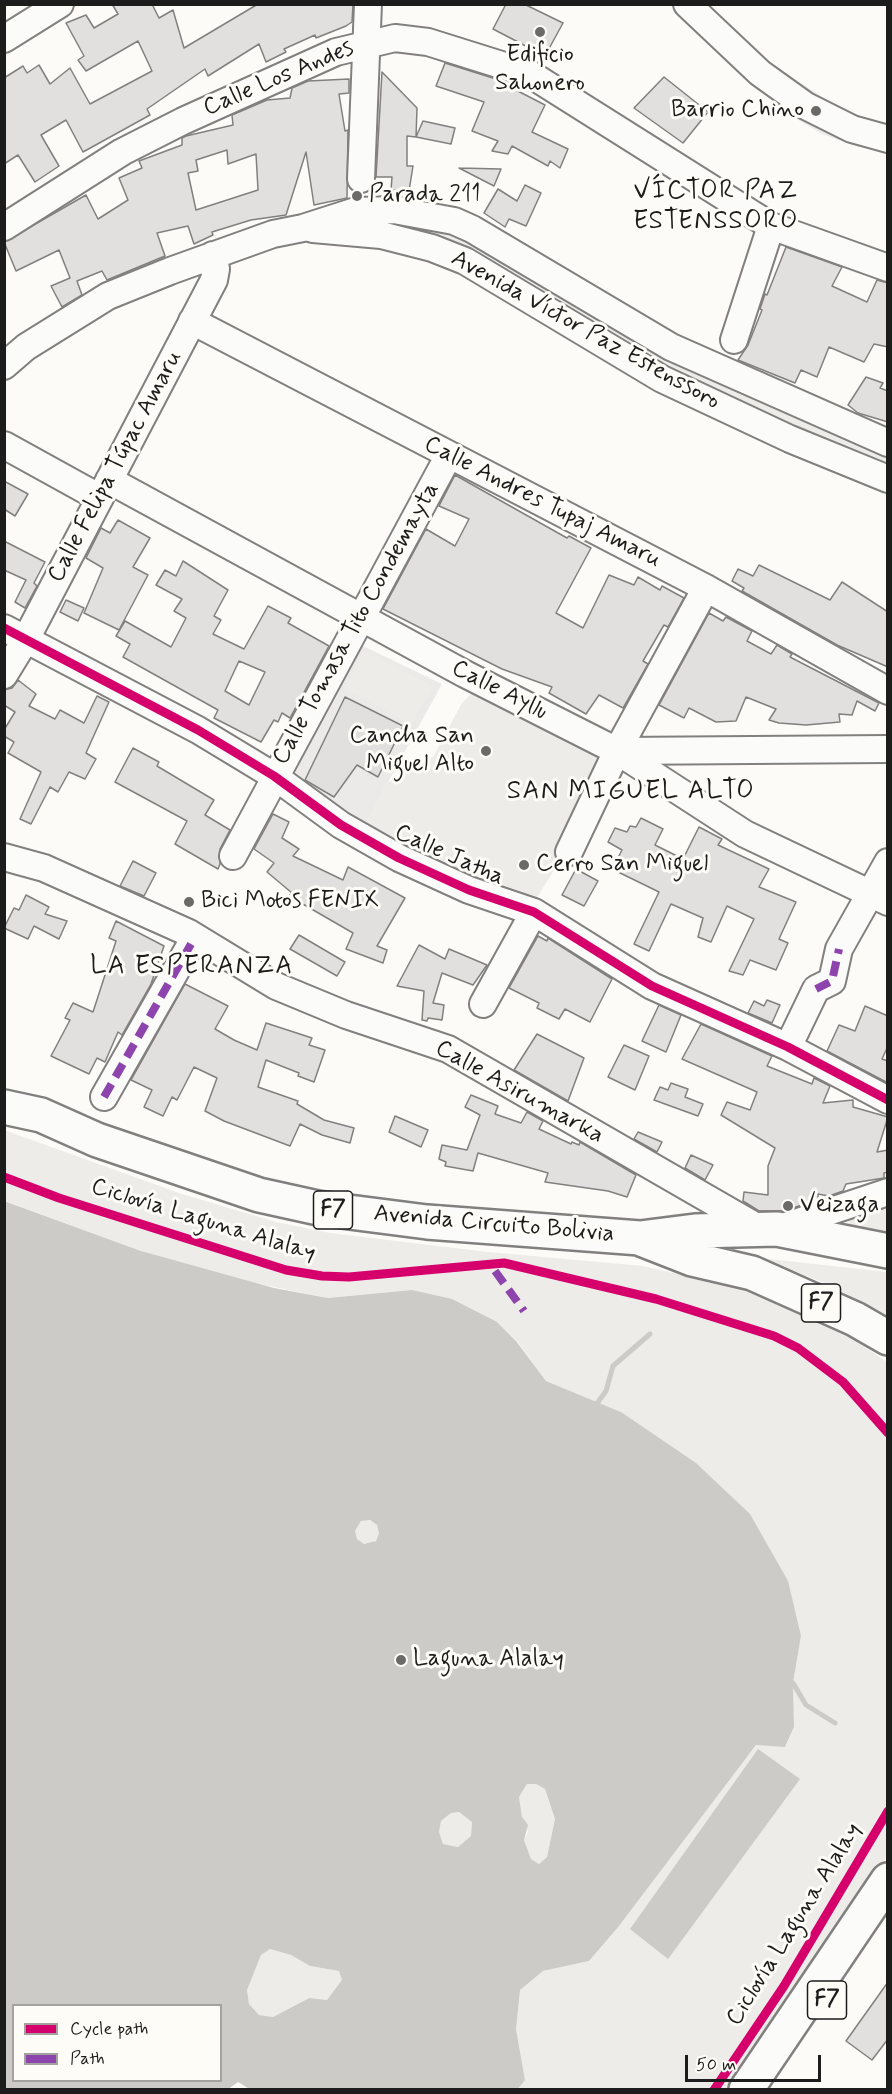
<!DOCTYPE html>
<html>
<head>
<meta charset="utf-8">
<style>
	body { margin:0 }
	#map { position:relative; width:892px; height:2094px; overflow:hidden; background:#fcfbf8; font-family:Mynerve,sans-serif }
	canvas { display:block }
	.frame { position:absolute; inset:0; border:6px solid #1c1c1c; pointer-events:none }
	.legend { position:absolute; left:12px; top:2004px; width:210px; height:78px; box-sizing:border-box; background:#fdfcf7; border:2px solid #a3a29f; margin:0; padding:8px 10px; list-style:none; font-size:18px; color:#1c1c1c }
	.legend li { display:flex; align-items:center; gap:12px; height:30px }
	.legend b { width:30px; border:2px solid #a3a29f }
	.scale { position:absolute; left:685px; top:2055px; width:136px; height:27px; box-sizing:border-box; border:3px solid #1c1c1c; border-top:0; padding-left:8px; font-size:18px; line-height:21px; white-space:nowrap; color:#1c1c1c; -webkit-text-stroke:4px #fdfcf7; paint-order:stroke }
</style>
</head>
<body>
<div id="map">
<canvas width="892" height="2094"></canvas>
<div class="frame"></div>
<ul class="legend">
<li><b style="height:8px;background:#d6006c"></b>Cycle path</li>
<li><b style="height:8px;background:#8e44ad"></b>Path</li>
</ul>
<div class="scale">50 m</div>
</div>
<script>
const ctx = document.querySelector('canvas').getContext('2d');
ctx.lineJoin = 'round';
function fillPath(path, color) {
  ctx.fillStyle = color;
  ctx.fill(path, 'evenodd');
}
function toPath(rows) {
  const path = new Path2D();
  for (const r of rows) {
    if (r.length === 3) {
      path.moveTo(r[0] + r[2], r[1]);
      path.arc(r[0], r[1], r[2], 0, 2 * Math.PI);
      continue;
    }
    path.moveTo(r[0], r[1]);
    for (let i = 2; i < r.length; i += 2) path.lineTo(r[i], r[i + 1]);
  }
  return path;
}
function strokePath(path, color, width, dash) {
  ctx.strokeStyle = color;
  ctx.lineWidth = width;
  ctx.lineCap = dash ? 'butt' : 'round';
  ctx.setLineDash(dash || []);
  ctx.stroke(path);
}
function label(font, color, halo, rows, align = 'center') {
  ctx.font = font + ' Mynerve,sans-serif';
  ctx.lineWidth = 6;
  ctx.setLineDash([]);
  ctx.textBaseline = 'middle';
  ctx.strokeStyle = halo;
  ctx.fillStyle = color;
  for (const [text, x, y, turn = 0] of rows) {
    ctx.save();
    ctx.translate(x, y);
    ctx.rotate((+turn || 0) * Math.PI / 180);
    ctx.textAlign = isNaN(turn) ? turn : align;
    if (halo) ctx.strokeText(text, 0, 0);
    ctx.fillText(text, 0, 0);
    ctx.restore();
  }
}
fillPath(toPath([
	[781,70,836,106,887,128,887,153,855,146,822,134,792,116,762,92],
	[361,645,442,684,365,824,290,783]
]), '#ebeae8');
fillPath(toPath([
	[430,221,887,455,887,472,669,372,454,242,430,233,380,223],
	[364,650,433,686,412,724,344,689],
	[472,693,610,759,551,875,534,902,405,851,365,824,385,784,433,757,462,703],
	[4,1130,182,1194,276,1222,330,1233,488,1252,643,1266,730,1286,782,1302,832,1325,887,1362,887,1856,731,2089,518,2089,525,2080,516,2029,519,1990,543,1971,589,1961,619,1926,756,1745,786,1746,794,1727,793,1683,801,1636,621,1412,546,1381,517,1341,497,1322,412,1290,328,1298,231,1278,141,1251,5,1201],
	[887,1201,887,1233,849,1224,850,1213],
	[760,1258,887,1272,887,1318,825,1283],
	[367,1532,12],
	[527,1784,536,1784,545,1789,555,1819,547,1857,539,1864,531,1859,524,1840,528,1832,522,1817,519,1797],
	[459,1812,472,1822,471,1836,458,1847,443,1844,439,1832,441,1821,451,1813],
	[270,1949,291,1955,310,1966,340,1971,343,1980,327,2000,308,1998,273,2017,259,2015,249,2004,247,1990,261,1955]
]), '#edece8');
fillPath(toPath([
	[4,1201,141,1251,274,1288,328,1298,412,1290,452,1299,497,1322,516,1341,546,1381,621,1412,696,1463,750,1514,788,1581,801,1636,793,1683,794,1727,785,1747,756,1745,619,1926,589,1961,543,1971,520,1990,516,2029,525,2080,518,2089,251,2090,238,2082,227,2090,5,2089],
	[370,1520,377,1525,379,1533,376,1541,364,1544,357,1539,355,1531,361,1521],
	[527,1784,536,1784,545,1789,555,1819,547,1857,539,1864,531,1859,524,1840,528,1825,522,1817,519,1797],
	[459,1812,472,1822,471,1836,458,1847,443,1844,439,1832,441,1821,451,1813],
	[270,1949,291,1955,310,1966,339,1971,342,1980,327,2000,309,1998,273,2017,259,2015,249,2004,247,1990,261,1955],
	[14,2006,220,2006,220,2080,14,2080],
	[758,1749,800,1779,668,1959,630,1929]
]), '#cccbc7');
strokePath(toPath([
	[593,1409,606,1391,613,1366,650,1334],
	[788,1683,793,1683,806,1705,835,1723]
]), '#cccbc7', 5);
const building = toPath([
	[112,4,152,4,159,18,173,10,184,48,258,4,353,4,352,22,346,26,316,38,315,35,284,49,286,52,266,62,259,44,208,76,205,69,147,109,150,115,83,152,66,120,41,135,59,166,35,182,18,155,4,164,4,78,23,66,27,73,39,65,50,84,70,68,90,104,152,71,138,41,86,71,78,60,84,56,66,23,86,15,94,28,118,14,112,4],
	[506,4,524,4,563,23,545,56,493,29,506,4],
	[445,63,515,85,514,89,545,105,532,132,568,149,560,168,550,161,548,166,512,146,508,154,492,151,498,141,472,131,484,102,436,86,445,63],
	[382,72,417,108,416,137,407,136,407,166,413,166,409,191,391,190,392,177,376,177,382,72],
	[664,77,708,112,683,143,634,108,664,77],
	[349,79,349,93,339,94,345,131,348,130,347,198,314,205,306,152,286,215,251,220,212,232,213,235,194,244,188,226,157,233,165,256,107,280,102,271,77,281,82,295,62,307,51,286,70,278,59,250,16,271,4,242,86,195,98,219,128,200,119,178,142,168,139,161,182,145,182,138,186,136,233,125,232,115,267,100,290,98,292,88,308,81,349,79],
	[227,150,228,164,256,154,258,190,196,210,188,173,198,171,196,160,227,150],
	[423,121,455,128,451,144,416,137,423,121],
	[459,168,501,169,494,186,459,168],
	[525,185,541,193,526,226,509,219,505,227,484,213,498,189,517,201,525,185],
	[786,247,842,267,832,286,867,302,877,280,888,283,888,347,874,344,864,362,829,347,817,377,801,370,795,383,738,360,748,345,762,310,760,309,765,294,767,295,786,247],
	[866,377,883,383,880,388,888,391,888,422,858,413,848,405,866,377],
	[455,475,567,538,569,536,591,548,556,613,583,628,609,575,634,585,638,577,660,590,662,586,684,598,668,627,664,625,643,661,648,664,623,708,599,695,586,714,549,693,552,687,502,669,383,609,426,529,455,546,469,519,439,506,455,475],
	[4,481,28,494,15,516,4,509,4,481],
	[118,520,150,538,133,567,148,575,119,630,84,613,103,568,86,558,101,528,110,533,118,520],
	[4,541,45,562,34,583,37,586,25,608,15,602,26,580,4,570,4,541],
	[183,561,228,590,214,616,221,620,213,634,244,649,268,606,291,618,288,623,329,646,290,718,282,713,278,722,274,720,261,742,214,718,218,710,123,657,130,644,116,636,125,621,171,647,186,618,174,611,182,599,156,585,165,570,176,576,183,561],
	[239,661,265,672,249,705,225,691,239,661],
	[759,565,830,600,842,582,888,612,888,667,837,645,742,591,744,588,732,581,738,569,753,576,759,565],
	[66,600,84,608,78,621,60,612,66,600],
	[709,613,723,621,726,617,752,631,747,641,771,654,777,645,792,654,790,657,879,703,875,711,857,701,852,715,839,714,840,722,806,725,779,723,769,720,776,709,746,697,736,721,716,722,689,708,684,718,659,705,709,613],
	[18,680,36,694,29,706,55,719,60,710,84,723,97,696,109,702,86,753,96,759,85,779,69,772,58,792,50,787,31,824,20,819,41,772,8,753,14,742,4,736,4,730,15,712,4,705,4,690,12,688,18,680],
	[345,697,403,726,378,777,357,765,334,797,305,780,345,697],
	[133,748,159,762,157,766,214,800,205,815,230,830,220,849,220,864,218,869,175,844,187,821,115,782,133,748],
	[273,814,289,822,282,838,299,849,293,856,343,880,348,867,405,898,377,946,387,950,383,963,346,949,353,933,289,896,292,893,267,872,274,863,254,849,273,814],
	[641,818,663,829,655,845,683,859,699,827,722,839,718,845,769,869,759,887,796,902,779,939,788,943,776,970,750,960,743,975,729,971,754,919,727,906,711,942,698,937,703,918,671,904,649,951,634,944,659,892,612,869,622,850,608,842,615,828,627,832,630,826,636,827,641,818],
	[133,861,156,873,144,896,120,886,133,861],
	[576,869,598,881,584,906,562,895,576,869],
	[26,895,49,907,45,914,67,921,59,939,34,926,28,939,4,928,14,908,19,910,26,895],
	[116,921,164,946,151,984,122,1035,118,1032,105,1062,97,1058,89,1074,51,1056,70,1020,65,1018,73,1003,93,1012,116,941,109,938,116,921],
	[299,935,345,962,337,976,290,949,299,935],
	[538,936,547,941,548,938,612,979,590,1022,565,1009,559,1019,537,1008,539,1003,509,988,538,936],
	[419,945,445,959,449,949,487,965,473,985,442,973,433,1003,444,1005,442,1020,428,1018,427,1021,422,1020,424,991,397,986,419,945],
	[185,984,228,1006,215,1029,234,1040,257,1050,266,1023,312,1038,309,1045,325,1050,314,1082,298,1076,299,1073,266,1060,258,1087,298,1101,297,1104,324,1120,354,1128,350,1143,322,1135,300,1124,290,1146,224,1121,205,1111,217,1078,194,1067,177,1100,172,1097,163,1116,144,1107,152,1090,131,1080,185,984],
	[767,1000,780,1005,772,1023,748,1013,754,1001,764,1006,767,1000],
	[659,1005,681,1015,666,1052,642,1041,659,1005],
	[865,1006,888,1016,888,1046,882,1059,888,1061,888,1083,827,1051,839,1025,855,1031,865,1006],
	[701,1024,772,1056,767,1066,812,1084,814,1078,830,1086,823,1103,853,1100,853,1107,888,1117,877,1152,888,1150,888,1172,884,1173,884,1178,846,1184,843,1191,829,1196,818,1194,818,1200,783,1211,759,1211,743,1201,744,1192,768,1195,768,1166,775,1148,721,1115,727,1102,750,1110,757,1092,682,1059,701,1024],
	[537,1034,584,1058,568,1101,514,1070,537,1034],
	[624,1045,649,1056,635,1090,608,1077,624,1045],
	[671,1083,688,1089,685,1097,703,1104,698,1116,654,1100,660,1087,668,1090,671,1083],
	[471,1095,498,1106,495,1114,521,1123,527,1112,543,1121,539,1129,571,1144,572,1142,579,1145,580,1142,636,1175,627,1197,608,1191,545,1182,548,1173,478,1153,473,1171,445,1166,446,1162,439,1159,442,1145,467,1150,480,1115,465,1107,471,1095],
	[395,1116,428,1130,421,1147,389,1132,395,1116],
	[638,1132,662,1142,657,1152,634,1139,638,1132],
	[691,1155,713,1165,705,1180,685,1168,691,1155],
	[888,1982,888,2039,872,2060,846,2041,888,1982]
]);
fillPath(building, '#e1e0de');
strokePath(building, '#81807f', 1.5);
const minor = toPath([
	[687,4,760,73,806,106,852,129,888,139],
	[4,39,60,4],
	[361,179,368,4],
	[4,227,122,152,183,121,336,52,395,38,428,42,530,74,771,226,888,268],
	[313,229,381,235,432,248,465,261,662,379,790,439,888,479],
	[192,321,706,588,888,691],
	[734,340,771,226],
	[4,366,26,347,108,296,170,271,273,234,303,228,356,211,394,210,454,221,472,229,671,347,888,443],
	[4,445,100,498],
	[109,480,465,674,617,751,745,834,888,902],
	[4,628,198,730,274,776,341,825,399,858,469,890,534,912,652,986,788,1047,888,1100],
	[4,675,26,639,214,280,216,269,213,255],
	[617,751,888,749],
	[569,852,617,751,706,588],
	[233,856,449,455],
	[4,857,44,868,189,933,276,986,346,1015,448,1049,762,1230],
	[483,1004,534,912],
	[788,1047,816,989,832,981,839,949,888,862],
	[104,1097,195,937],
	[777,1229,888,1192]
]);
const highway = toPath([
	[4,1107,41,1115,97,1140,259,1195,318,1208,427,1222,640,1238,695,1231,777,1229,888,1251],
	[641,1239,692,1259,752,1273,855,1319,888,1338],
	[746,2090,888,1880]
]);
strokePath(minor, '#81807f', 30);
strokePath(highway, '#81807f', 38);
strokePath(minor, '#fbfbf9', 26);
strokePath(highway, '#fbfbf9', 33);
strokePath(toPath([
	[816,989,832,981,839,949],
	[104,1097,195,937],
	[495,1271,524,1311]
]), '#8e44ad', 8, [15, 8]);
strokePath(toPath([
	[4,628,198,730,274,776,341,825,399,858,469,890,534,912,652,986,788,1047,888,1100],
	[4,1177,59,1198,286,1270,322,1276,349,1277,504,1263,656,1299,774,1336,798,1348,843,1382,888,1433],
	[714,2090,784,1986,888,1811]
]), '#d6006c', 9);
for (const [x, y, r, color] of [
	[540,32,6,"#6a6a69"],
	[816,111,6,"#6a6a69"],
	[357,196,6,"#6a6a69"],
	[486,751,6,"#6a6a69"],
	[524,865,6,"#6a6a69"],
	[189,902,6,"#6a6a69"],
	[788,1206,6,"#6a6a69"],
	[401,1660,6,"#6a6a69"]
]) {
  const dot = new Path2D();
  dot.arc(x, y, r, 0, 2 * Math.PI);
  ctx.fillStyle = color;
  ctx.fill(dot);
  strokePath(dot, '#fdfcf7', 2);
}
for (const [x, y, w] of [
	[333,1210,39],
	[821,1303,39],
	[827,2000,39]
]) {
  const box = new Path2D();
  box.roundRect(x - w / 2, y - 19, w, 38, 4.5);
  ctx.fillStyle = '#fdfcf7';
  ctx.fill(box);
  strokePath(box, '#1c1c1c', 1.5);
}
label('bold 22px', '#1c1c1c', null, [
	["F7",333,1210],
	["F7",821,1303],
	["F7",827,2000]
]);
label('24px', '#1c1c1c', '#fdfcf7', [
	["Edificio",540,56,"center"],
	["Sahonero",540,84,"center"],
	["Barrio Chino",804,111,"right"],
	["Parada 211",369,196],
	["Cancha San",474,737,"right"],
	["Miguel Alto",474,765,"right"],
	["Cerro San Miguel",536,865],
	["Bici Motos FENIX",201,902],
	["Veizaga",800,1206],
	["Laguna Alalay",413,1660]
], 'left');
label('24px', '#1c1c1c', '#fdfcf7', [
	["Calle Los Andes",279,79,-23],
	["Avenida Víctor Paz Estenssoro",585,331,29],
	["Calle Felipa Túpac Amaru",116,467,-62],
	["Calle Andres Tupaj Amaru",542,503,27],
	["Calle Tomasa Tito Condemayta",357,624,-61],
	["Calle Ayllu",499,691,27],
	["Calle Jatha",449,856,24],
	["Calle Asirumarka",519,1093,29],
	["Ciclovía Laguna Alalay",203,1221,17],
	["Avenida Circuito Bolivia",494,1225,5],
	["Ciclovía Laguna Alalay",795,1925,-58]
]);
ctx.letterSpacing = '1.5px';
label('26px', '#1c1c1c', '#fdfcf7', [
	["VÍCTOR PAZ",716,193],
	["ESTENSSORO",716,223],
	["SAN MIGUEL ALTO",631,793],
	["LA ESPERANZA",192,968]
]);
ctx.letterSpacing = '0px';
</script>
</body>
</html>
